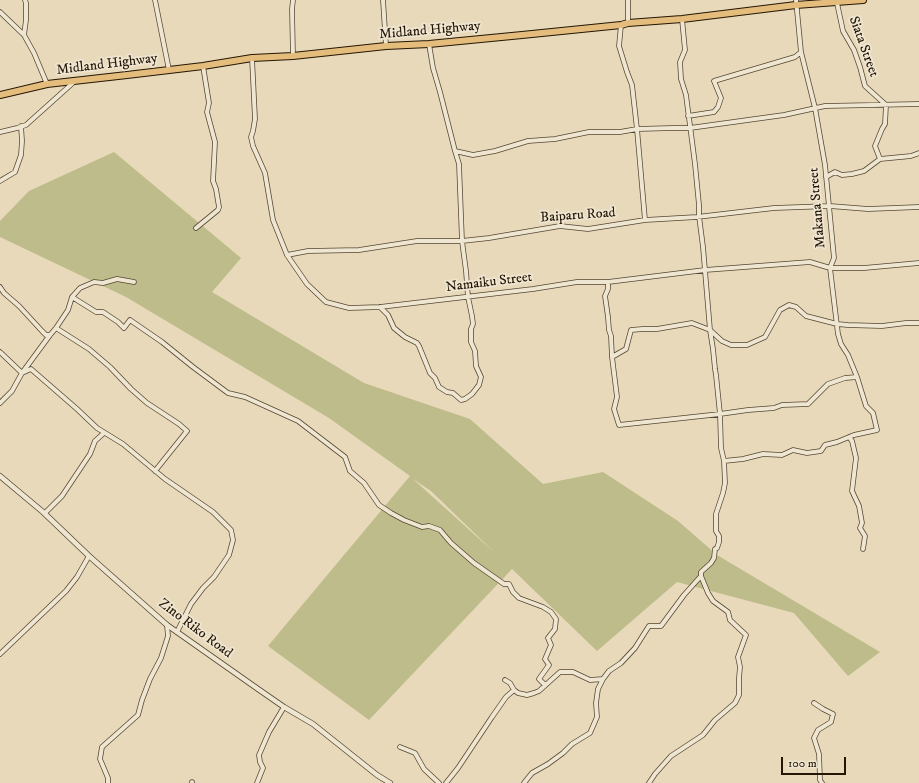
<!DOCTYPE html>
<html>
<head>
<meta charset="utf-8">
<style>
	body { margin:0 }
	#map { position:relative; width:919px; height:783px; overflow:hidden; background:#e7d9b9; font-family:"IM FELL DW Pica",serif }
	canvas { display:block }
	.scale { position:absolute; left:781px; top:757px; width:65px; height:18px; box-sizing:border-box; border:2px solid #241605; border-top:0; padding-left:5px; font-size:12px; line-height:14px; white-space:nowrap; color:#241605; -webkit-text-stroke:3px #efe6d2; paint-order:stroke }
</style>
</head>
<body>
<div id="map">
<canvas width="919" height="783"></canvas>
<div class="scale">100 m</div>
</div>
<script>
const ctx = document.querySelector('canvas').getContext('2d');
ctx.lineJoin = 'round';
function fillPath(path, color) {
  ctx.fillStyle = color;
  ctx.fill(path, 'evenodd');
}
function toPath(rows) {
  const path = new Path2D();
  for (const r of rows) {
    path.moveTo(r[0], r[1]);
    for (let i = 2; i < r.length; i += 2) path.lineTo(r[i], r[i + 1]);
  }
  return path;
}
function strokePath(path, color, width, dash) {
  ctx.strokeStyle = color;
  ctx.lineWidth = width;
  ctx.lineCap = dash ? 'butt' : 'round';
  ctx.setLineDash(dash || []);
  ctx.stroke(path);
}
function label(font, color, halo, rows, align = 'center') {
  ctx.font = font + ' "IM FELL DW Pica",serif';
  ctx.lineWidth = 3.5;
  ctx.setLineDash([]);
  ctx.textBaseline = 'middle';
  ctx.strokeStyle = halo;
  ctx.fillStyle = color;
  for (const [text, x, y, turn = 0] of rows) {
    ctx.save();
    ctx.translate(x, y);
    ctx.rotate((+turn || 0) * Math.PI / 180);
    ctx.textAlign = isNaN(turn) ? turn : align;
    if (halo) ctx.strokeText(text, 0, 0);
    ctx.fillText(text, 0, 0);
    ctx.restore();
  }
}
fillPath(toPath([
	[114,152,241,258,212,292,364,383,470,419,543,484,603,472,678,521,717,555,880,652,848,676,794,613,677,582,597,651,512,569,369,720,268,646,410,476,329,418,126,297,0,237,0,221,29,191],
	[413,479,431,491,496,554]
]), '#bebc8a');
const minor = toPath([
	[155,0,169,70],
	[383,0,386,46],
	[837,3,843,31,854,50,860,67,865,86,886,105,885,124,882,129,875,146,880,159],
	[0,12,24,35,34,53,47,84],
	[628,23,628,0],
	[621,25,619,46,627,72,632,85,637,129,645,220],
	[24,35,26,20,26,3,25,0],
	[293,56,292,9,293,0],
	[252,58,255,119,253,131,251,137,253,146,265,173,273,220,287,255,307,284,326,302,349,308,380,307,533,289,577,282,608,282,705,270,810,262,830,268,864,268,919,263],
	[688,116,714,112,718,107,721,98,714,81,795,57,801,52],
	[0,132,17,128,26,125,75,81],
	[455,151,473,155,495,151,528,141,555,139,589,132,620,132,637,129,673,128,690,128,784,115,825,106,919,104],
	[826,177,835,172,842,175,852,174,864,171,880,159,911,156,919,153],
	[0,181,15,172,21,155,22,141,21,126],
	[196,228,218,210,219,207,216,189,213,181,215,142,207,112,209,103,203,66],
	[287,255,308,251,359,250,417,241,462,241,489,238,560,226,588,229,645,220,697,217,774,208,830,206,868,209,919,207],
	[608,282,608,289,605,296,608,317,609,330,611,336,612,357],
	[0,287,4,293,19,306,42,331,46,335,50,335,56,328,68,310,72,297,80,288,94,282,103,283,117,279,134,282],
	[72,297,96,312,103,312,118,322,124,328,130,320,162,342,193,367,228,393,245,397,298,421,345,457,350,471,364,483,379,505,391,513,404,520,422,527,429,526,440,530,451,543,474,563,504,584,509,584,513,592,519,598,543,607,551,612,556,619,555,629,548,638,551,645,545,659,549,665,539,679,545,685],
	[380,307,388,315,394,328,405,337,417,343,419,346,430,373,435,378,439,387,447,392,453,393,461,400,465,399,472,394,479,385,481,377,476,366,475,351,471,342,471,329,473,324,472,316,468,297,466,271,462,241,459,164,455,151,440,92,433,68,429,44],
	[56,328,89,349,110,367,131,389,147,403,179,424,187,431,155,471],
	[0,352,22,373,12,391,0,403],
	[22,373,31,369,77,409,97,428,123,444,165,479,213,512,231,530,233,540,229,555,214,577,203,588,191,604,177,632],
	[22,373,50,335],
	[857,377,845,378,828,384,808,404,782,405,774,408,748,410,720,414,619,425,614,409,617,397,612,357,626,349,631,330,643,329,657,329,692,323,710,330,722,341,731,345,747,345,765,337,780,310,789,305,796,307,806,316,837,324,848,325,882,326,906,323,919,323],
	[849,437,852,441,856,458,852,491,859,506,862,523,860,528,865,536,863,549],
	[724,461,743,459,763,454,782,455,793,450,807,453,821,451,825,445,837,442,854,435,877,430,873,413,866,406,857,377,848,355,841,344,838,334,830,268,834,258,825,165,815,108,801,52,796,0],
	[45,513,62,496,90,454,95,441,104,433],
	[0,654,66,591,77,577,89,556],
	[514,690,518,693,527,695,534,693,539,691,560,672,573,672,590,680,603,679],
	[814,703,823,709,833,714,831,722,818,730,814,738,819,754,820,780,822,783],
	[400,747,415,753,424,769,439,783],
	[108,783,108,778,100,759,102,747,138,715,142,700,150,679,161,658,168,636,167,625],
	[192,783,192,782],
	[257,783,263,768,260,762,259,755,269,732,284,707],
	[446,783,458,768,492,717,506,697,514,690,510,683,505,680],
	[524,783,532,773,548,764,563,753,572,744,590,733,597,717,596,703,598,689,603,679,609,671,621,663,635,648,649,626,661,626,684,595,701,576,701,572,711,563,714,558,715,549,717,548,719,542,719,536,716,531,716,514,723,493,725,483,724,461,721,448,720,414,716,375,715,369,713,349,710,330,703,247,699,216,699,205,695,164,686,95,681,79,680,62,685,50,682,19],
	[649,783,655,774,671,756,703,735,715,720,735,703,739,695,739,678,740,667,738,657,746,635,730,620,728,612,713,601,708,593,701,576]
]);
const tertiary = toPath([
	[0,476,43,512,89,556,167,625,258,689,284,707,313,724,377,775,390,783]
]);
const primary = toPath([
	[0,95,47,84,127,75,203,66,252,58,293,56,386,46,429,44,522,35,621,25,628,23,682,19,796,5,863,0]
]);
strokePath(minor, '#554732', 5.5);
strokePath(tertiary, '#554732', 6);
strokePath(primary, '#241605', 8);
strokePath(minor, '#efe6d2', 4);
strokePath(tertiary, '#efe6d2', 4.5);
strokePath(primary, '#e4bc7c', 6);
label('14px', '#241605', '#efe6d2', [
	["Midland Highway",430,31,-5],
	["Siata Street",863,47,70],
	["Midland Highway",107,65,-7],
	["Makana Street",818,208,-95],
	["Baiparu Road",578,216,-4],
	["Namaiku Street",489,283,-7],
	["Zino Riko Road",195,629,37]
]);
</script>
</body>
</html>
